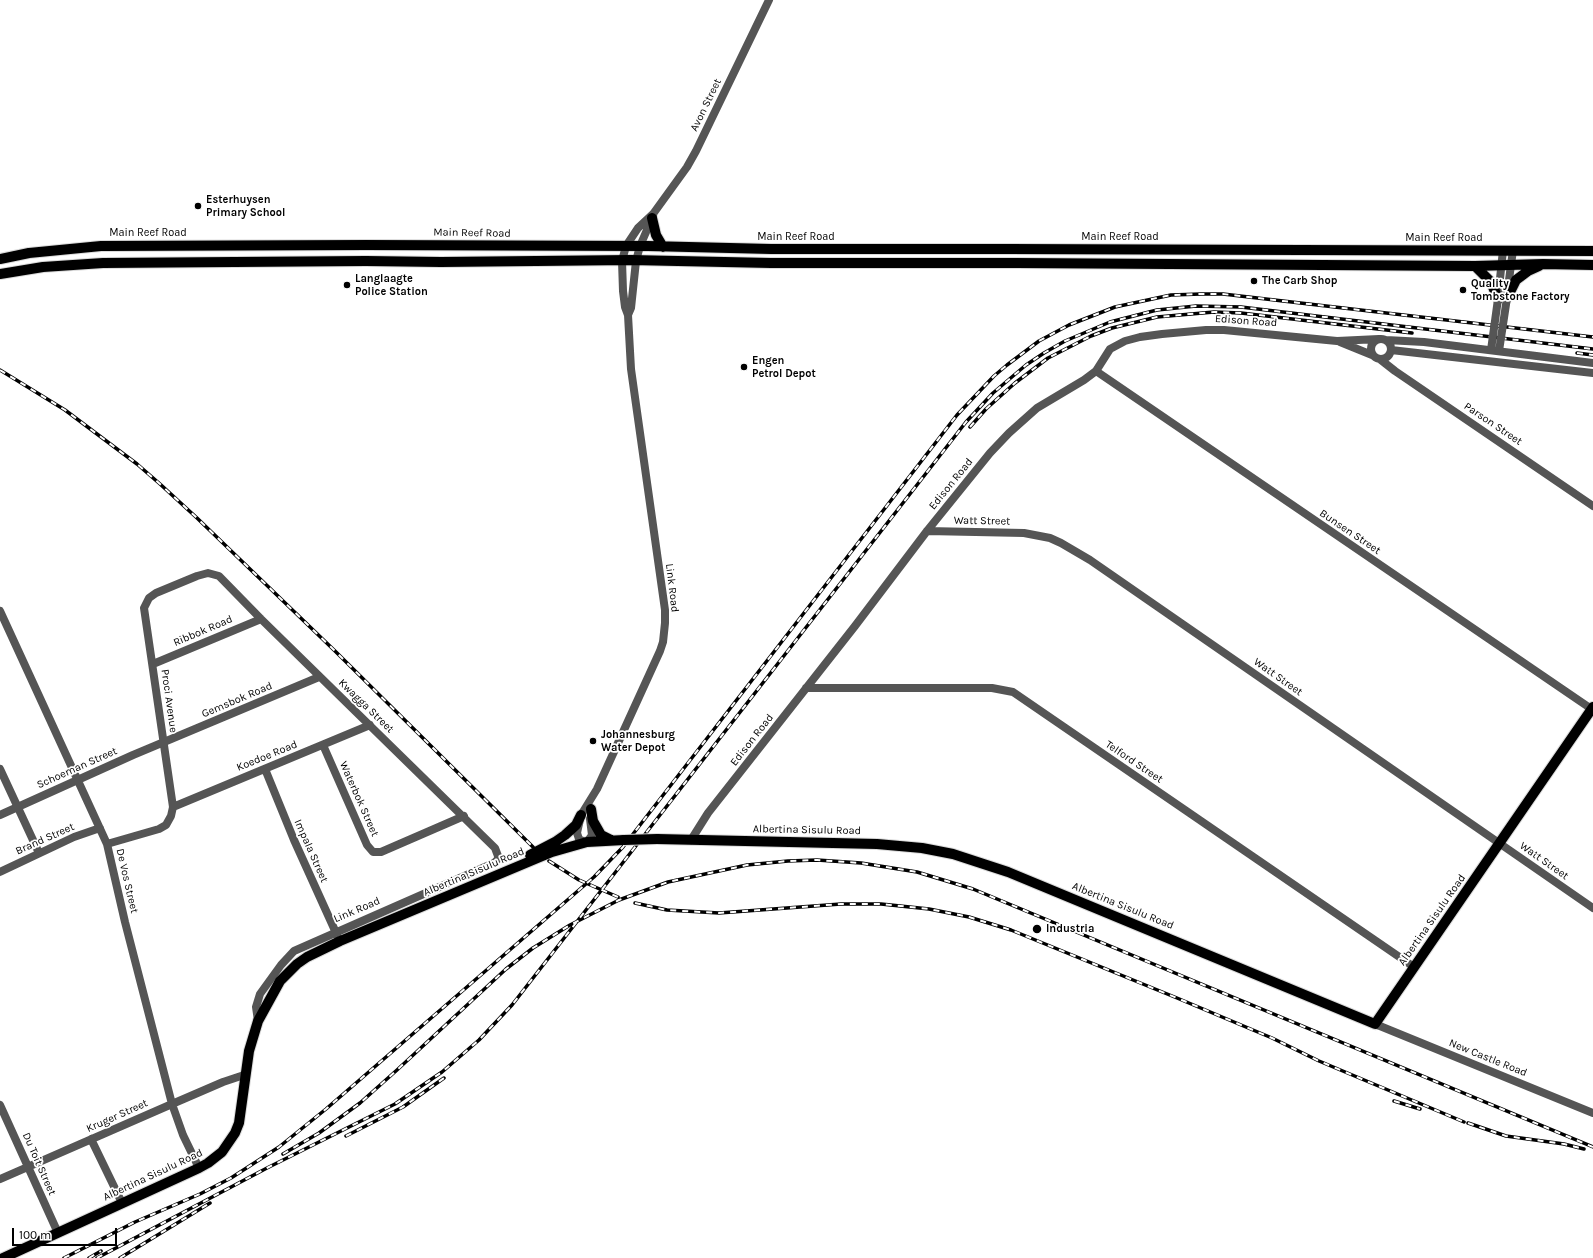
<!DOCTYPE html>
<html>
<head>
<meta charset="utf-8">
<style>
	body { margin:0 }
	#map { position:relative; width:1593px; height:1258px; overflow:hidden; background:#fff; font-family:Karla,sans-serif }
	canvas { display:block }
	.scale { position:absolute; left:12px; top:1228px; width:105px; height:18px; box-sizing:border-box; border:2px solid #000; border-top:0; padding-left:5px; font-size:12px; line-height:14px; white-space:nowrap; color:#000; -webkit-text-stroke:3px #fff; paint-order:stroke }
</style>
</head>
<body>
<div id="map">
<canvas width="1593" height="1258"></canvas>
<div class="scale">100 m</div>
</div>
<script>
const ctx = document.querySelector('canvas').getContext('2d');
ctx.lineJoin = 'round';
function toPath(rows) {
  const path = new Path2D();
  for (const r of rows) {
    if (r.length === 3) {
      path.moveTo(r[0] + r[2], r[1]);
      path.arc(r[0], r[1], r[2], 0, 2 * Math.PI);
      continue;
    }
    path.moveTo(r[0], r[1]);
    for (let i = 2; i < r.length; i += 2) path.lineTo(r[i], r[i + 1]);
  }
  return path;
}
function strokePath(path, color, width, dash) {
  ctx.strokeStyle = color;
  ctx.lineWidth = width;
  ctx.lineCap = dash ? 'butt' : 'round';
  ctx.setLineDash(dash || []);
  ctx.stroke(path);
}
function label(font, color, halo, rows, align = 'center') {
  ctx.font = font + ' Karla,sans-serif';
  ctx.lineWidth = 3.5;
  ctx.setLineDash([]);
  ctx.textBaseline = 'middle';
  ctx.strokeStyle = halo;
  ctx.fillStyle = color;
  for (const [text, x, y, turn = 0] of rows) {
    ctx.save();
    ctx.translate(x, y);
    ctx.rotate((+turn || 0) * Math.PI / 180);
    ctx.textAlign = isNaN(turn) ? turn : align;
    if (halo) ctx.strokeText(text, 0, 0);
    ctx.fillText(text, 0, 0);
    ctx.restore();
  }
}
const primary = toPath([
	[652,218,656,235,663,247],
	[0,259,29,253,101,246,366,245,648,246,771,249,1009,249,1593,251],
	[1475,266,1491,282,1498,299],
	[0,274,43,267,103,263,366,261,441,262,631,260,771,263,1017,263,1475,266,1543,264,1593,265],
	[1507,298,1516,280,1528,271,1539,266],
	[591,809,593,821,601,835,611,840],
	[657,839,877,844,922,848,953,854,1008,872,1375,1024,1593,707],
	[530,855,555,842,565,835,576,825,581,815],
	[3,1258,199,1168,208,1163,222,1152,235,1133,239,1123,249,1051,258,1021,280,981,297,964,307,957,340,941,552,852,587,842,624,840]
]);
strokePath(primary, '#dbdbdb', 12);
strokePath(toPath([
	[1507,295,1513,250],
	[1498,298,1503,250],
	[628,315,631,308,636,261,640,246,653,216],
	[1381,349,10],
	[1386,340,1424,342,1593,363],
	[1340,342,1372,355],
	[1391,350,1593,373],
	[1381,360,1395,371,1593,506],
	[1096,371,1593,710],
	[927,531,1024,533,1050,538,1061,543,1090,560,1593,908],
	[0,611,107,844,125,922,172,1104,183,1135,199,1168],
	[153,664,261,619],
	[806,688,992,688,1013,692,1414,967],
	[323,745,367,845,373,852,381,852,464,816],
	[0,769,39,853],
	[265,769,294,840,337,935],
	[173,807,370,725],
	[0,815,133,755,319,677],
	[691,840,708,813,855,626,927,531,990,453,1009,433,1037,408,1084,380,1096,371,1110,349,1125,341,1140,337,1162,334,1206,330,1224,330,1337,341,1379,339],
	[585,842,579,839,577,833,581,815,597,789,660,651,663,642,665,623,665,610,631,369,628,315,625,307,623,291,622,261,626,246,638,228,653,214,687,167,696,151,769,0],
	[587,842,592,835,590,819],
	[107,844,159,829,166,825,171,816,173,807,144,608,149,598,156,593,197,576,208,573,219,576,261,619,495,848,498,856,498,859,494,863,294,951,281,965,260,994,256,1007,258,1021],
	[0,872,74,837,100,828],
	[0,1105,58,1233],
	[91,1139,122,1203],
	[0,1179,172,1104,223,1082,244,1075]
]), '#555', 8);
strokePath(toPath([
	[1375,1024,1593,1113]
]), '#555', 8);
strokePath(primary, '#000', 10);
const rail = toPath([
	[1577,353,1593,355],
	[0,370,65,410,137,464,160,484,197,518,335,651,533,847],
	[970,427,986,409,1015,383,1048,358,1091,336,1112,328,1157,317,1214,312,1241,313,1412,333],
	[549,861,579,880,618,897],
	[635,903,667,910,719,913,841,904,881,904,929,909,969,917,1011,930,1177,998,1272,1038,1319,1061,1464,1122],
	[1394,1101,1420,1109],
	[1468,1123,1506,1136,1564,1144,1584,1149],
	[346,1136,403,1107,444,1078],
	[283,1154,319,1133,360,1103,397,1070,506,969,533,948,570,925,619,900,668,882,747,865,788,861,817,860,861,863,917,872,973,889,1593,1147],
	[64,1258,135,1222,200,1194,231,1178,279,1147,326,1109,594,877,623,847,957,415,994,376,1007,365,1039,341,1069,325,1115,307,1171,295,1201,294,1223,294,1283,301,1593,337],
	[89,1258,101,1251],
	[97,1258,267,1168,395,1104,442,1072,479,1040,512,1005,966,422,993,393,1026,365,1044,353,1065,341,1110,322,1157,310,1196,306,1241,307,1593,349],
	[120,1258,210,1203]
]);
strokePath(rail, '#000', 3.5);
strokePath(rail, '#fff', 2, [6]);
const primaryBridge = toPath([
	[624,840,657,839]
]);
strokePath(primaryBridge, '#dbdbdb', 12, []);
strokePath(toPath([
	[1491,350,1498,299],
	[1499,351,1507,298]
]), '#555', 8);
strokePath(primaryBridge, '#000', 10);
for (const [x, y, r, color] of [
	[198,206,4,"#000"],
	[1254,281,4,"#000"],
	[347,285,4,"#000"],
	[1463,290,4,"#000"],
	[744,367,4,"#000"],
	[593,741,4,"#000"],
	[1037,929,5,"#000"]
]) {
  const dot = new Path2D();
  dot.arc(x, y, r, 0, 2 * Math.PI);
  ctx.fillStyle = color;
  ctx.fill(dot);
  strokePath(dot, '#fff', 1.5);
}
label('11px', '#000', '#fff', [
	["Avon Street",706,105,-64],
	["Main Reef Road",148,233],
	["Main Reef Road",472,233,1],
	["Main Reef Road",796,237],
	["Main Reef Road",1120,237],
	["Main Reef Road",1444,238],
	["Edison Road",1246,321,4],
	["Parson Street",1493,424,34],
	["Edison Road",951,484,-51],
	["Watt Street",982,521,1],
	["Bunsen Street",1350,532,34],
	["Link Road",672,588,83],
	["Ribbok Road",203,631,-23],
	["Watt Street",1278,677,35],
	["Gemsbok Road",237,700,-23],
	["Proci Avenue",169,701,82],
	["Kwagga Street",366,706,44],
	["Edison Road",752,740,-52],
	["Koedoe Road",267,756,-22],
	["Telford Street",1134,762,34],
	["Schoeman Street",77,768,-24],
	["Waterbok Street",359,799,66],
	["Albertina Sisulu Road",807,830,1],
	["Brand Street",45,839,-24],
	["Impala Street",311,851,66],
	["Watt Street",1544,861,35],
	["Albertina Sisulu Road",474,872,-23],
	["De Vos Street",127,881,77],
	["Albertina Sisulu Road",1123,906,22],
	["Link Road",357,910,-23],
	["Albertina Sisulu Road",1432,920,-55],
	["New Castle Road",1488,1058,22],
	["Kruger Street",117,1116,-24],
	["Du Toit Street",39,1164,66],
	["Albertina Sisulu Road",153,1175,-25]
]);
label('bold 11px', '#000', '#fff', [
	["Esterhuysen",206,200],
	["Primary School",206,213],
	["Langlaagte",355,279],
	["Police Station",355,292],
	["The Carb Shop",1262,281],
	["Quality",1471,284],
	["Tombstone Factory",1471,297],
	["Engen",752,361],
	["Petrol Depot",752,374],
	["Johannesburg",601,735],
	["Water Depot",601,748],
	["Industria",1046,929]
], 'left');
</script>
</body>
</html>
